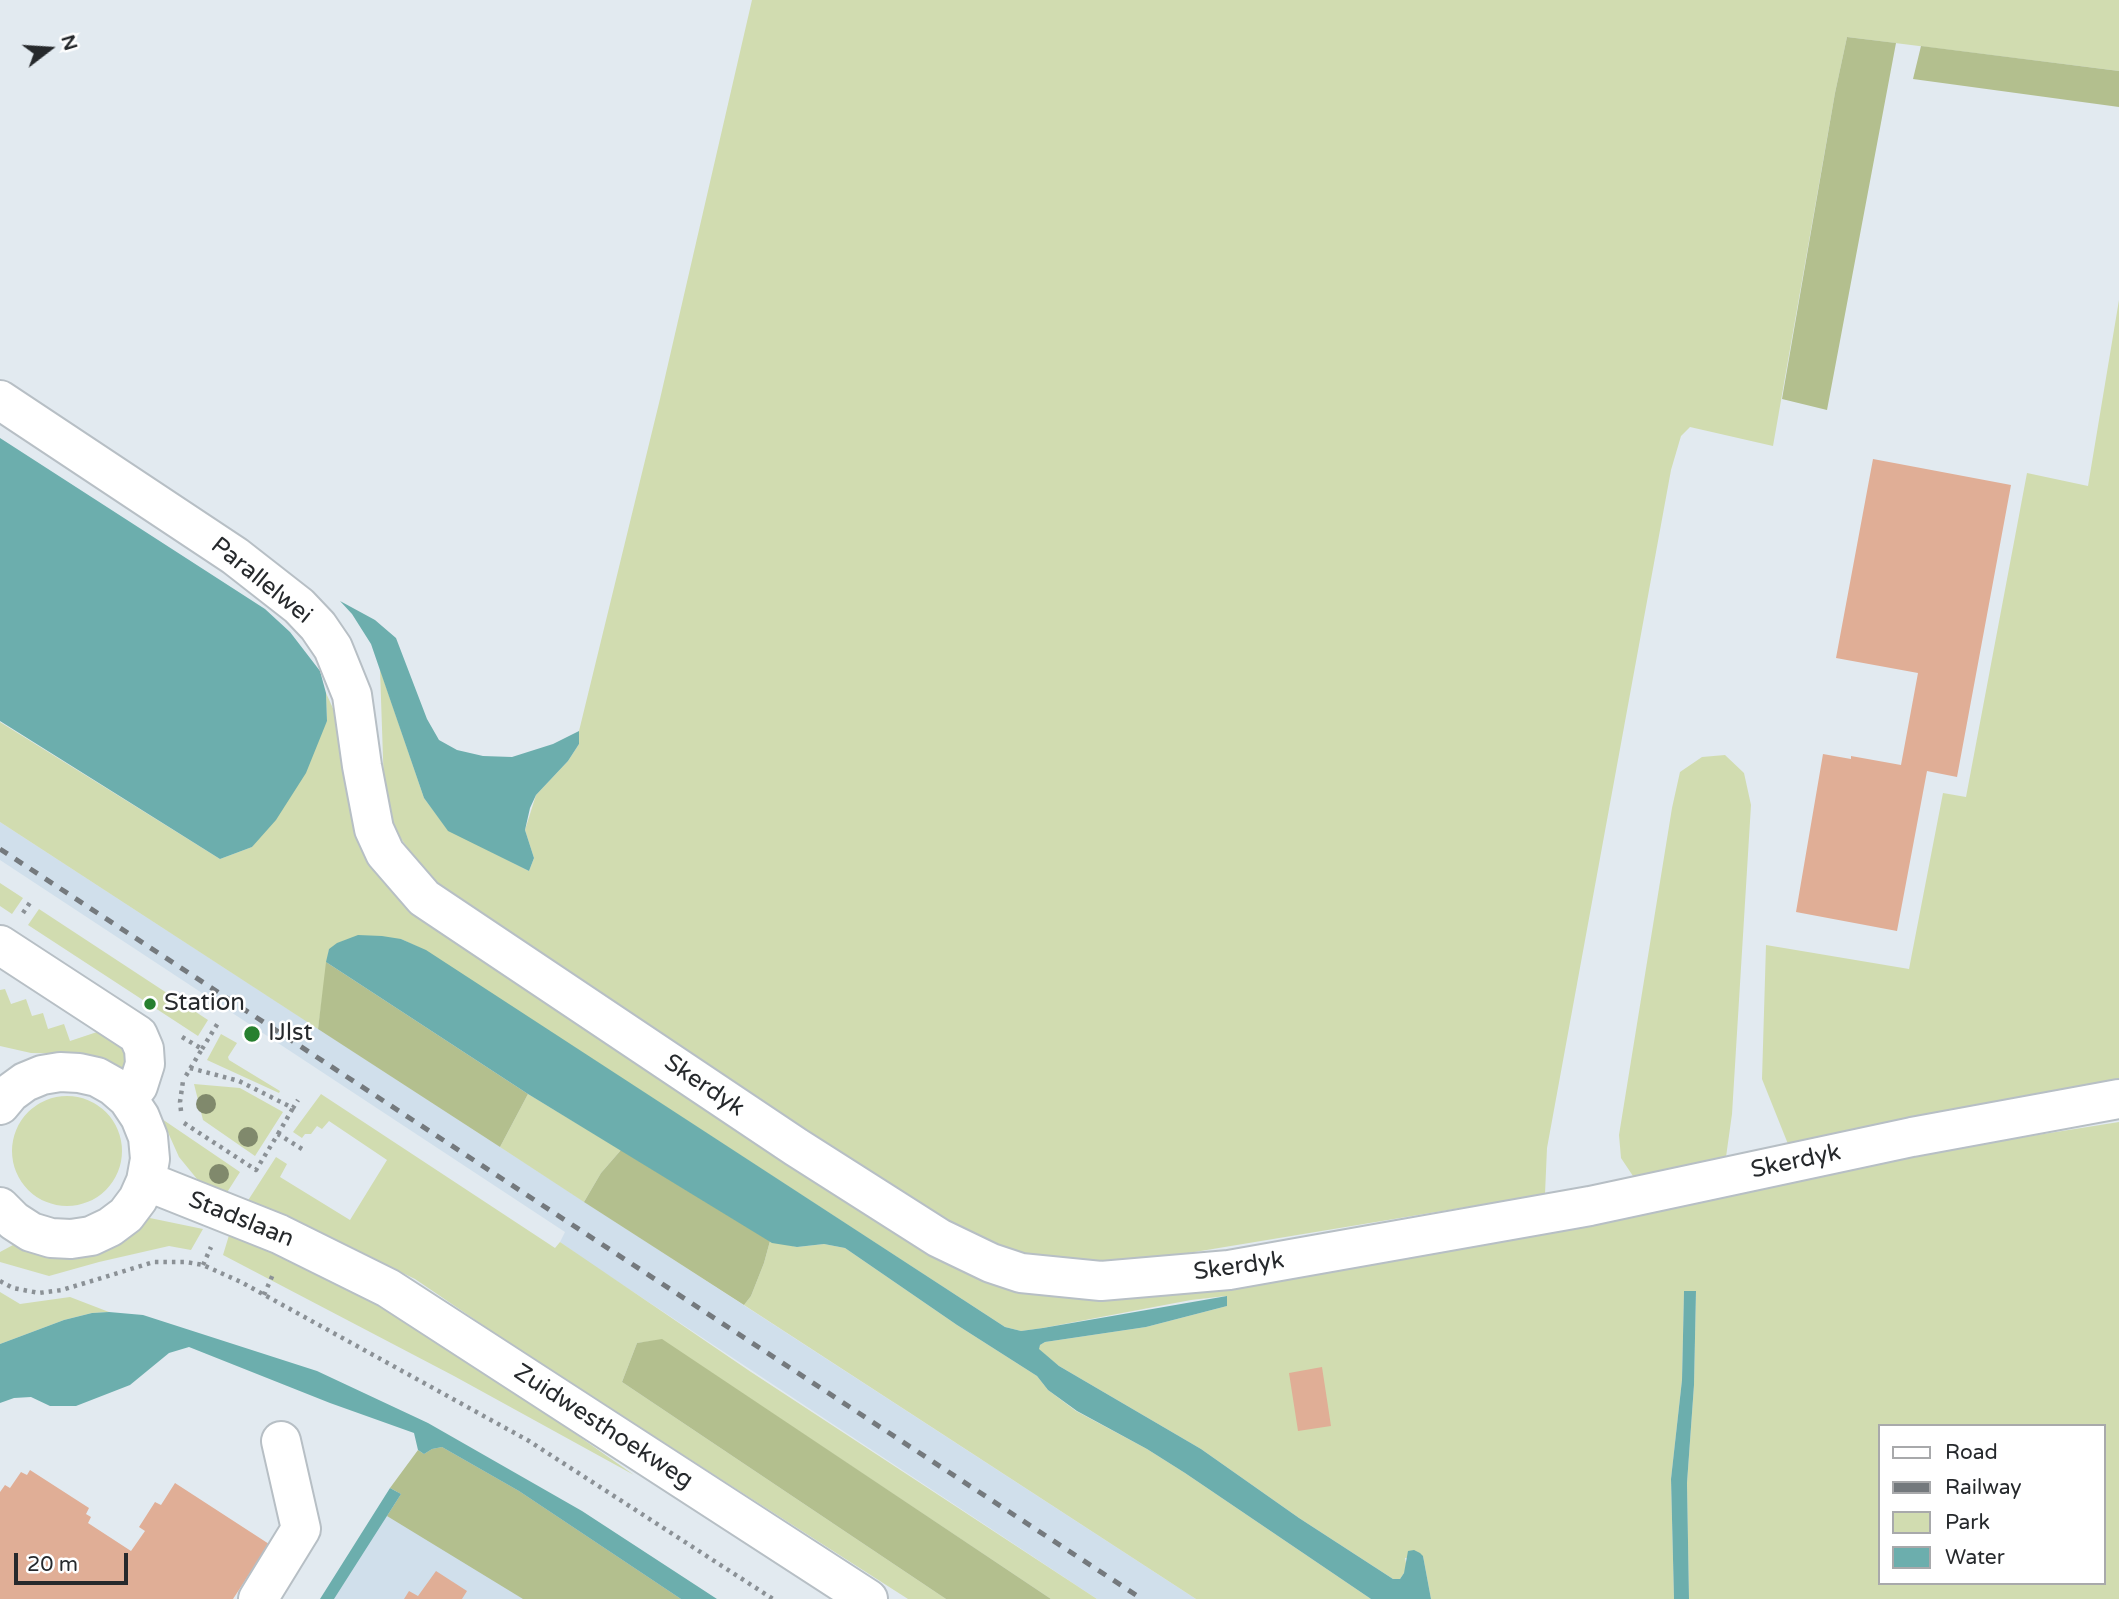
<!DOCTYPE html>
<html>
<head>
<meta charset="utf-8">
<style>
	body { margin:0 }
	#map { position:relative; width:2119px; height:1599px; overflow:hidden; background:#e2eaf0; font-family:"Varela Round",sans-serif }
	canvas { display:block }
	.legend { position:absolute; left:1878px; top:1424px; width:228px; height:161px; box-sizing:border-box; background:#fff; border:2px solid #a8a9ab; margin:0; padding:9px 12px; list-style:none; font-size:21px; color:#26292c }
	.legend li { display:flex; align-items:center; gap:14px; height:35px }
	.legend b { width:35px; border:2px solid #a8a9ab }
	.north { position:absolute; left:14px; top:14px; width:70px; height:70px; -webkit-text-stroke:5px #fff; paint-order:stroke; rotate:73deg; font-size:19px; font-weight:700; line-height:28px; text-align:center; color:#26292c }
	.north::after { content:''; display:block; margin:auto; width:24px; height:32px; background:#26292c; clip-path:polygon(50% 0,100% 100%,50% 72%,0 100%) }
	.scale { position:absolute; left:14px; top:1553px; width:114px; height:32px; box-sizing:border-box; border:4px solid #26292c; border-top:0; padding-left:9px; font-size:21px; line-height:24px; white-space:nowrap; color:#26292c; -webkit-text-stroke:5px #fff; paint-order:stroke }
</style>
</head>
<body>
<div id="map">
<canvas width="2119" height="1599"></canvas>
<ul class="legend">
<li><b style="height:9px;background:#fff"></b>Road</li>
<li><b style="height:9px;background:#74797d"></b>Railway</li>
<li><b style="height:19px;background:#d1dcb0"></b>Park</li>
<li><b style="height:19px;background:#6caead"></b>Water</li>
</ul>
<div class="north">N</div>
<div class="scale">20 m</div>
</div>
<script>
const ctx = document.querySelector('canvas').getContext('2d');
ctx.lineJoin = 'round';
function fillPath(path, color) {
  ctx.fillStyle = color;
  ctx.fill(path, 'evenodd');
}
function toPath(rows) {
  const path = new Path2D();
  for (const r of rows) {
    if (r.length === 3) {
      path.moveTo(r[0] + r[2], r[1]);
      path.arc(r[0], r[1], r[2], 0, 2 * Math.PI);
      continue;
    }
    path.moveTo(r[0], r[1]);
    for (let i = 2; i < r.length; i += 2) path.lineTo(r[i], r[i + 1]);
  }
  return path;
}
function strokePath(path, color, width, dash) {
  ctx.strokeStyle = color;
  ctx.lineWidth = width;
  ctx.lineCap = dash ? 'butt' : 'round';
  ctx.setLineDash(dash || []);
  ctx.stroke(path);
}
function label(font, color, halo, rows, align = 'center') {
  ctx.font = font + ' "Varela Round",sans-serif';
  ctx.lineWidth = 5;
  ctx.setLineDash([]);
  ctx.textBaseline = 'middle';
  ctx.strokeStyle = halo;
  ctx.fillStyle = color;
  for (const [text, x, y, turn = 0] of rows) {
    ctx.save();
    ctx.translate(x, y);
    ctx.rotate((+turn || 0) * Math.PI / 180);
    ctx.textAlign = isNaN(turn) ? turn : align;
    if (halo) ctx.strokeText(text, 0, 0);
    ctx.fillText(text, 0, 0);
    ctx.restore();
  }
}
fillPath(toPath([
	[0,822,1196,1599,1097,1599,588,1262,560,1242,565,1232,0,860],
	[434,1435,701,1599,328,1599]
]), '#d0dfeb');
fillPath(toPath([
	[752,0,2119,0,2119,71,1847,37,1835,93,1773,446,1690,427,1681,436,1671,470,1547,1148,1545,1194,1116,1265,1063,1266,962,1235,442,888,419,865,398,834,390,813,384,787,380,669,424,798,448,830,529,871,534,858,525,830,536,795,568,761,579,744,579,731,660,399],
	[2119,300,2119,1087,1891,1123,1788,1144,1762,1079,1766,945,1909,969,1943,793,1966,797,2027,473,2088,486],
	[326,693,336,715,359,832,1041,1293,2119,1122,2119,1599,1689,1599,1687,1483,1694,1385,1696,1291,1684,1292,1682,1380,1671,1479,1674,1599,1431,1599,1423,1556,1405,1558,1407,1568,1404,1573,1400,1579,1393,1579,1299,1518,1201,1449,1059,1366,1038,1349,1040,1345,1045,1342,1146,1327,1227,1306,1226,1296,1191,1300,1043,1328,1021,1331,1005,1327,426,951,401,939,329,949,318,1029,0,822,0,722,220,859,252,847,327,721],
	[1879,1426,2103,1426,2103,1583,1879,1583],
	[1725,755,1744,773,1751,805,1732,1114,1726,1157,1633,1176,1621,1158,1619,1135,1672,808,1680,772,1702,757],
	[0,883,23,898,12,914,0,906],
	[39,909,208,1020,198,1036,28,925],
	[5,989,11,1004,26,999,32,1016,43,1013,48,1029,64,1024,70,1041,103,1030,129,1048,129,1074,111,1063,98,1058,80,1054,31,1053,0,1046,0,990],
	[221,1034,237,1043,228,1057,229,1060,280,1091,279,1093,207,1060],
	[194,1084,240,1088,283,1112,255,1156,203,1120],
	[321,1094,555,1248,560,1242,751,1372,1097,1599,1051,1599,662,1340,637,1343,622,1382,946,1599,908,1599,521,1351,415,1279,295,1221,247,1202,276,1157,287,1164,280,1177,350,1220,387,1160,329,1121,322,1129,317,1126,311,1134,305,1134,302,1138,293,1132],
	[528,1094,621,1150,601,1173,584,1202,500,1147],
	[67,1151,55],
	[162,1119,240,1172,226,1194,197,1179,179,1157],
	[145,1217,203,1229,191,1250,169,1246,99,1262,49,1276,0,1262,0,1252,13,1245,45,1256],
	[230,1232,360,1290,500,1381,634,1475,454,1376,223,1255],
	[770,1241,797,1247,824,1244,845,1248,957,1325,1037,1376,1048,1390,1076,1411,1147,1449,1185,1473,1371,1599,1196,1599,744,1305,751,1296,764,1263],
	[0,1292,20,1304,70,1297,109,1312,92,1313,64,1320,0,1344]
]), '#d1dcb0');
fillPath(toPath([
	[1847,37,1896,43,1827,410,1782,399,1835,93],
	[1921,46,2119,71,2119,107,1913,79],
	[326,962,528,1094,500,1147,318,1029],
	[621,1150,770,1241,764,1263,751,1296,744,1305,584,1202,601,1173],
	[662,1339,1051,1599,946,1599,937,1593,622,1382,637,1343],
	[442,1447,519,1491,681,1599,523,1599,387,1516,401,1494,390,1488,418,1450,424,1454,432,1449]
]), '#b3bf8e');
fillPath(toPath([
	[0,438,265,609,290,632,320,671,326,693,327,721,306,773,276,820,252,847,220,859,0,721],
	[340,601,375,620,396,638,427,719,439,740,457,750,483,756,512,757,553,744,579,731,579,744,568,761,536,795,530,808,525,830,534,858,529,871,448,831,424,798,371,644,352,614],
	[358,935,382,936,401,939,426,950,1005,1327,1021,1331,1043,1328,1227,1296,1227,1306,1146,1327,1045,1342,1040,1345,1039,1349,1059,1366,1201,1449,1299,1518,1393,1579,1400,1579,1404,1573,1408,1551,1414,1550,1420,1553,1423,1556,1431,1599,1371,1599,1185,1473,1147,1449,1077,1411,1048,1390,1037,1376,957,1325,845,1248,824,1244,797,1247,772,1243,528,1094,326,962,329,949,337,943],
	[1684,1291,1696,1291,1694,1385,1687,1483,1689,1599,1674,1599,1671,1479,1682,1380],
	[109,1312,143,1315,317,1371,428,1423,582,1511,717,1599,681,1599,519,1491,442,1447,432,1449,424,1454,418,1450,414,1433,330,1403,189,1347,169,1353,130,1385,76,1406,50,1406,31,1397,14,1398,0,1403,0,1344,64,1320,92,1313],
	[390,1488,401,1494,334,1599,320,1599]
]), '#6caead');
fillPath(toPath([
	[1873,459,2011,485,1957,777,1927,771,1897,931,1796,912,1823,754,1851,759,1851,756,1901,765,1918,673,1836,658],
	[1322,1367,1331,1426,1298,1431,1289,1373],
	[30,1470,89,1508,86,1514,91,1517,88,1523,131,1551,145,1531,139,1527,155,1502,161,1505,175,1483,269,1544,233,1599,0,1599,0,1492,5,1485,10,1488,21,1472,27,1475],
	[436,1571,467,1591,462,1599,404,1599,409,1591,418,1596]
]), '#e0ae96');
const minor = toPath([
	[0,400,235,556,299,606,318,626,333,648,352,695,362,766,374,829,385,853,424,898,796,1147,939,1238,991,1263,1021,1273,1101,1281,1229,1270,1590,1206,1912,1137,2119,1099],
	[0,945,138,1035,144,1049,145,1064,138,1086,128,1099],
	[0,1105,10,1093,25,1082,42,1075,60,1072,79,1073,97,1077,113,1086,128,1099,140,1117,148,1137,150,1159,146,1181,138,1199,126,1215,110,1227,91,1236,71,1239,51,1238,31,1232,14,1221,0,1207],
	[146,1181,279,1234,388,1288,868,1599],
	[258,1599,301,1529,281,1441]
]);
strokePath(minor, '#b7bfc5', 42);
strokePath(toPath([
	[23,913,31,901],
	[182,1037,202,1049,184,1079],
	[202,1049,218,1023],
	[190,1068,239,1081,293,1108,298,1100],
	[181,1111,180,1102,183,1081],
	[184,1123,256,1170,278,1134,302,1149],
	[278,1134,293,1108],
	[203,1265,211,1247],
	[0,1281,13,1288,39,1293,62,1290,154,1262,186,1262,203,1265,241,1282,529,1441,773,1599],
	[264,1295,274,1272]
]), '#8b9196', 4.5, [3.5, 5]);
strokePath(minor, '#fff', 38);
strokePath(toPath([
	[0,849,1142,1599]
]), '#74797d', 5, [9, 9]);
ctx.fillStyle = '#80896c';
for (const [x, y] of [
	[206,1104],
	[248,1137],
	[219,1174]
]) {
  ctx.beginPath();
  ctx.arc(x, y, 10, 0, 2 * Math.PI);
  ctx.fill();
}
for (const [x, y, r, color] of [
	[150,1004,7,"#27802f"],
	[252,1034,9,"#27802f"]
]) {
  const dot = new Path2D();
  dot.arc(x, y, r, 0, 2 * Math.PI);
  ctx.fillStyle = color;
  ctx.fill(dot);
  strokePath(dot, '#fff', 2.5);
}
label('24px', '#26292c', '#fff', [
	["Parallelwei",261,581,39],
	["Skerdyk",704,1086,34],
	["Skerdyk",1796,1162,-12],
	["Stadslaan",241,1220,22],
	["Skerdyk",1239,1267,-8],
	["Zuidwesthoekweg",603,1427,33]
]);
label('24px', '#26292c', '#fff', [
	["Station",164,1004],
	["IJlst",268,1034]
], 'left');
</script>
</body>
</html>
